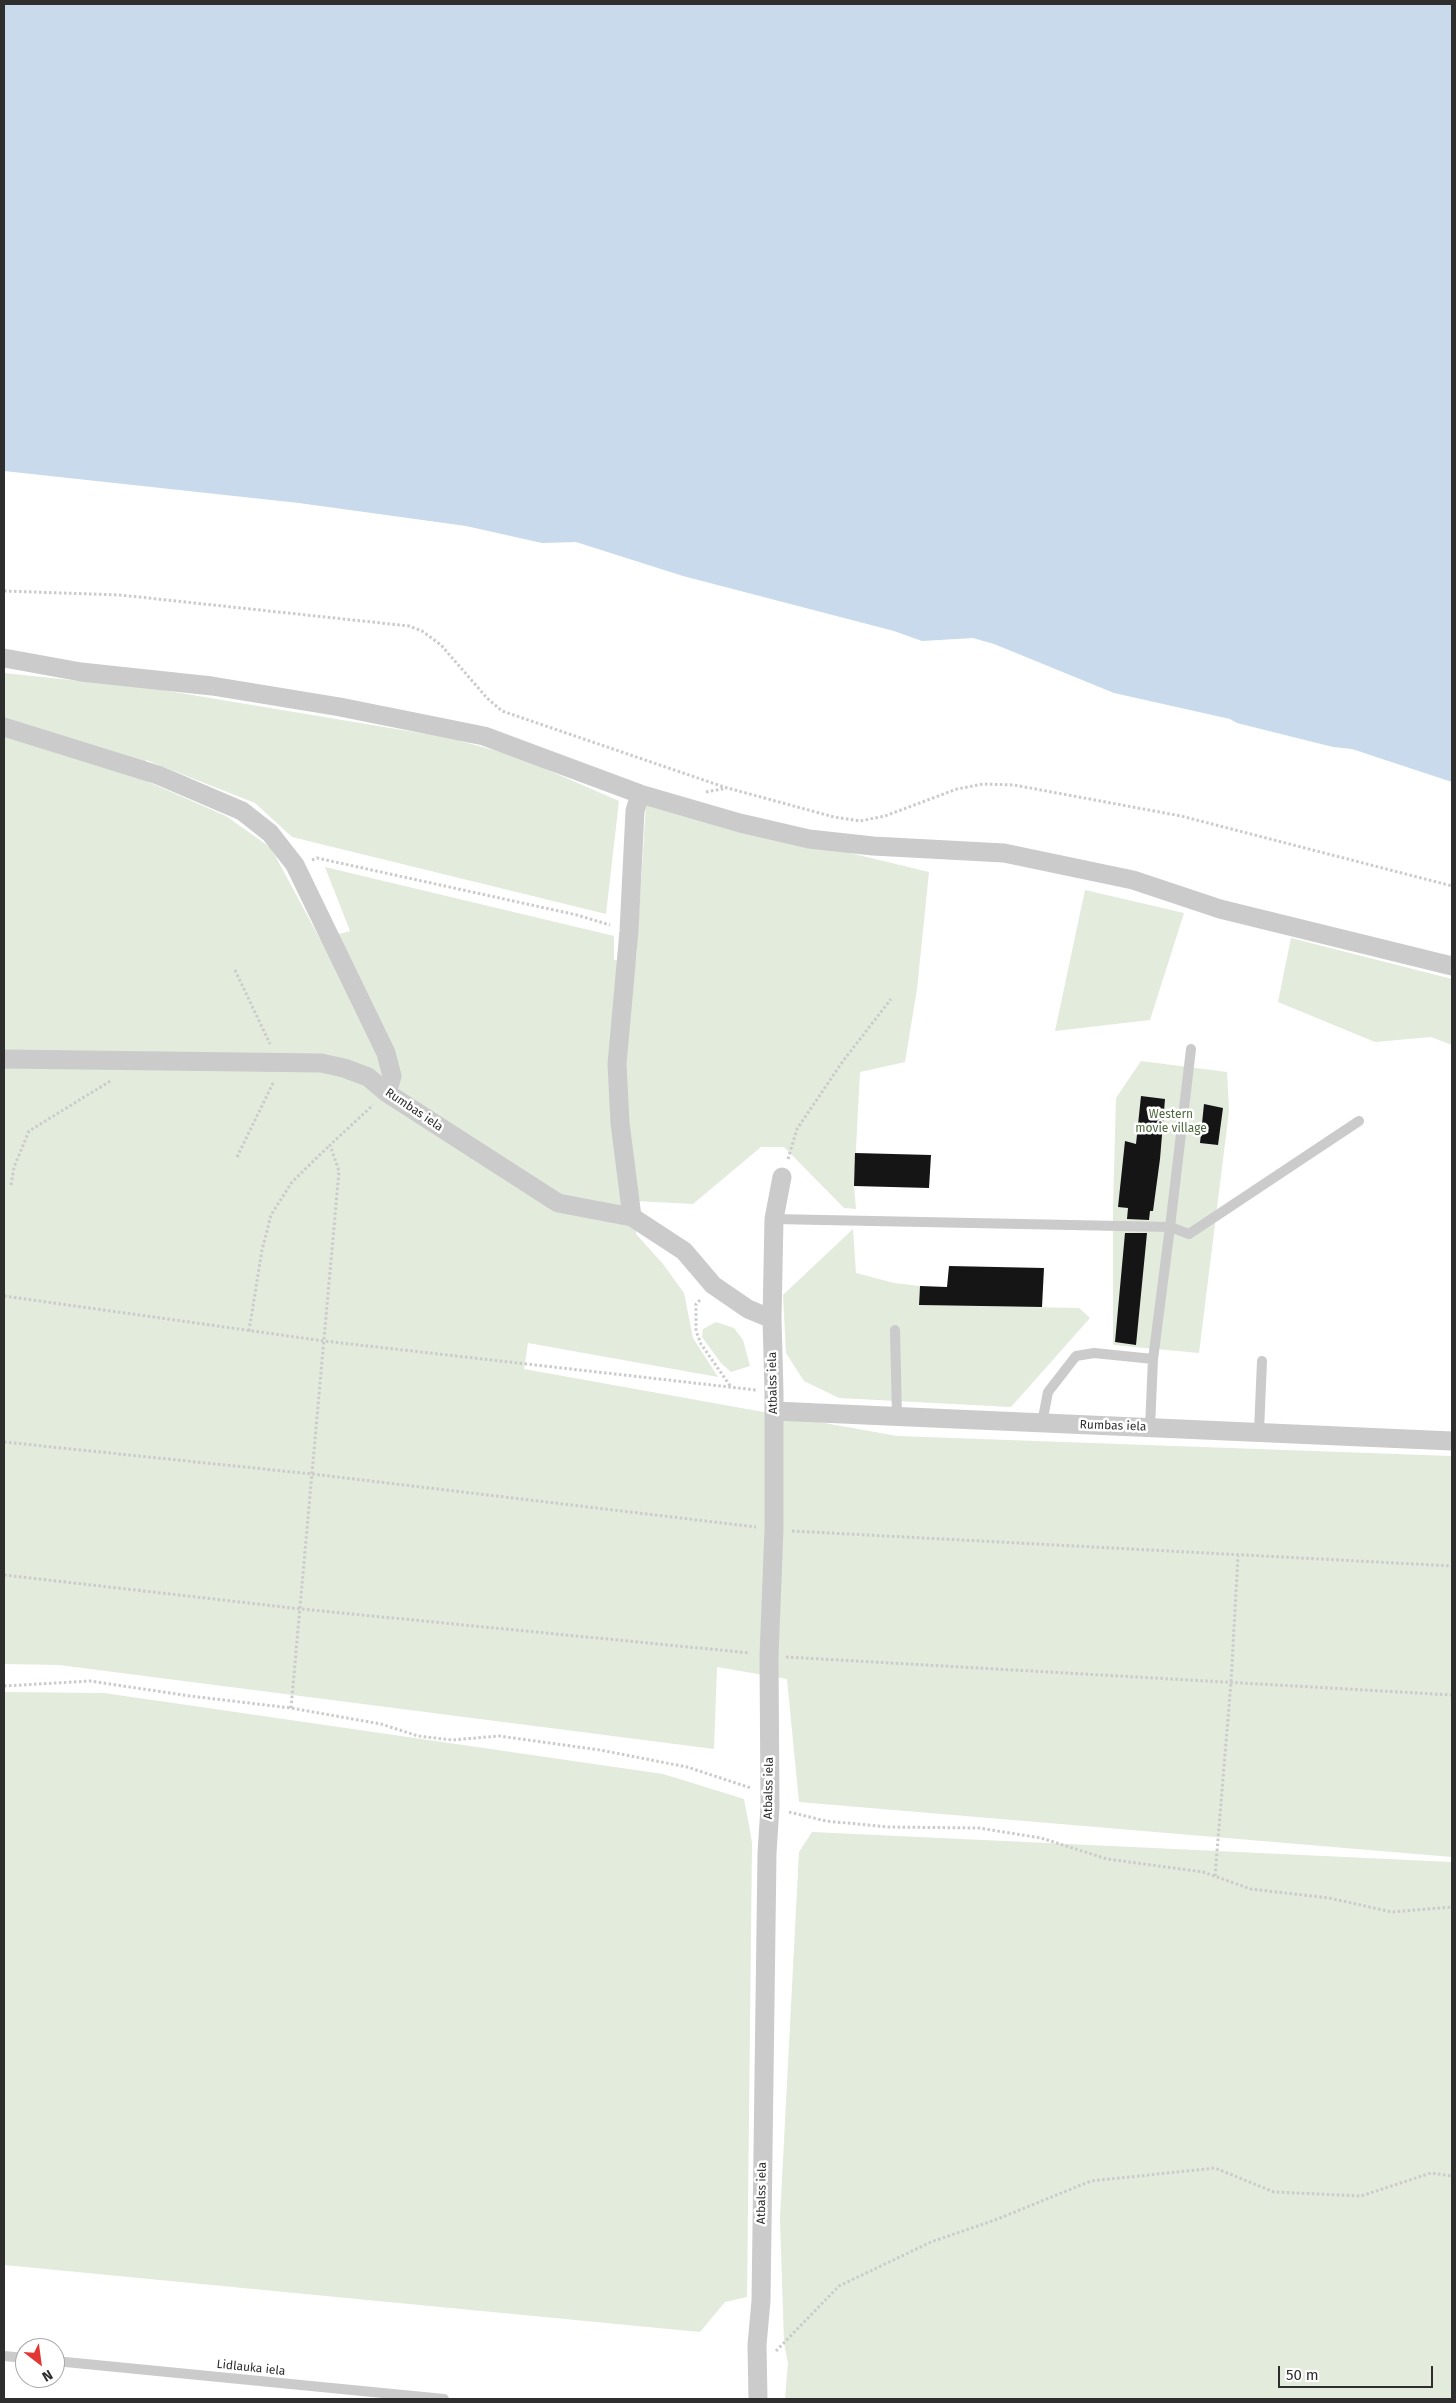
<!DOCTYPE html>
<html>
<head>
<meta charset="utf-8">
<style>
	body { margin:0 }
	#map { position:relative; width:1456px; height:2403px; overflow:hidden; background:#fff; font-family:"Fira Sans",sans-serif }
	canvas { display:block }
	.frame { position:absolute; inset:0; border:5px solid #2e2e2e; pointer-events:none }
	.north { position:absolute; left:15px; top:2338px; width:50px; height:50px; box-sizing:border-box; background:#fff; border:1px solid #ababab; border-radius:50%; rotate:150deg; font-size:14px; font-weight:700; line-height:20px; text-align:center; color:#2e2e2e }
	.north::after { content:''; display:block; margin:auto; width:18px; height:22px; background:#e23633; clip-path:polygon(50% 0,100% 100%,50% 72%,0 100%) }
	.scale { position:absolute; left:1278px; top:2366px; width:155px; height:22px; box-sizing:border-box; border:2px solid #2e2e2e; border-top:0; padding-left:6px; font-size:15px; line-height:18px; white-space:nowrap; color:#2e2e2e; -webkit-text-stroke:4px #fff; paint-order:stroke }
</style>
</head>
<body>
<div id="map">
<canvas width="1456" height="2403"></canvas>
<div class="frame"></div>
<div class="north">N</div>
<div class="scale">50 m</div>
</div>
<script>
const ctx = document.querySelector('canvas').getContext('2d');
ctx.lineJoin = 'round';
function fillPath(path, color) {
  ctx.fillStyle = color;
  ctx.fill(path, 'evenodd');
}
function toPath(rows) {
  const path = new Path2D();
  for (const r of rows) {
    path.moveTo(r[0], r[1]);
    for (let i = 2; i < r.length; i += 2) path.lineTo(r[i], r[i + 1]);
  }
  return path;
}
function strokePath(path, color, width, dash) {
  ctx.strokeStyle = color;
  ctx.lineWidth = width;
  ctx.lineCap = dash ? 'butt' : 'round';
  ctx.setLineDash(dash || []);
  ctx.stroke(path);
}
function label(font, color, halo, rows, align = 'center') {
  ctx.font = font + ' "Fira Sans",sans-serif';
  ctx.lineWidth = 5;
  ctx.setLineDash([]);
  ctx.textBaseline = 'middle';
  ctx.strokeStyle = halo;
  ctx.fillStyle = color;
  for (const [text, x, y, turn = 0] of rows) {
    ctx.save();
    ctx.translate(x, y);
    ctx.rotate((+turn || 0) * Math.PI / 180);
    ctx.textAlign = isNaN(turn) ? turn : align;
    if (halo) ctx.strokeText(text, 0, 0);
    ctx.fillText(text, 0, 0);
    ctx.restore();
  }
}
fillPath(toPath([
	[4,673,156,689,450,738,518,757,619,801,606,914,292,837,255,803,146,760,144,780,226,816,271,848,320,939,350,931,325,867,614,936,614,960,636,962,646,804,929,872,917,989,905,1062,860,1072,854,1186,856,1209,844,1208,784,1147,761,1147,693,1204,636,1201,636,1234,663,1264,684,1293,693,1338,718,1377,528,1343,524,1369,897,1436,1452,1456,1452,1857,799,1802,787,1679,717,1667,714,1749,59,1665,4,1664],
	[1085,890,1184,913,1150,1020,1055,1031],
	[1291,938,1452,979,1452,1045,1431,1037,1375,1042,1278,1002],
	[1141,1061,1227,1072,1229,1111,1199,1353,1113,1345,1113,1209,1116,1098],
	[853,1229,856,1273,894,1283,920,1286,919,1305,1079,1308,1090,1318,1011,1407,839,1398,804,1381,786,1353,783,1295],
	[716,1322,734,1328,743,1340,750,1366,731,1372,721,1363,702,1337,703,1329],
	[4,1692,104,1693,663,1774,744,1799,752,1842,747,2297,725,2302,700,2332,4,2265],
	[812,1832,1452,1862,1452,2399,785,2399,788,2363,784,2343,780,2218,799,1852]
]), '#e2ebdc');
fillPath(toPath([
	[4,4,1452,4,1452,782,1352,749,1333,747,1237,723,1230,719,1114,693,994,644,973,638,922,641,894,631,683,576,576,542,542,543,466,526,299,503,4,471]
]), '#c8daeb');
fillPath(toPath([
	[1141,1096,1165,1099,1160,1159,1153,1211,1150,1211,1149,1220,1127,1219,1128,1208,1118,1207,1125,1141,1136,1144],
	[1204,1104,1223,1108,1218,1145,1200,1143],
	[855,1153,931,1155,929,1188,854,1186],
	[1125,1233,1147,1233,1136,1345,1115,1342],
	[949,1266,1044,1268,1042,1307,919,1305,920,1286,947,1287]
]), '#151515');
strokePath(toPath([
	[4,591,120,595,409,626,422,631,441,645,487,698,502,711,724,787,834,817,860,821,885,816,957,789,983,784,1014,785,1181,816,1452,886],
	[706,792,727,788],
	[312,860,317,858,577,915,610,925],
	[235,970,270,1044],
	[237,1157,274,1081],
	[788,1159,797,1129,843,1061,891,999],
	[11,1185,14,1167,29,1131,112,1080],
	[4,1296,324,1341,756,1390],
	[700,1300,696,1304,696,1331,701,1344,731,1387],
	[249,1331,262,1250,271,1215,292,1182,330,1145],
	[4,1442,312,1474,756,1527],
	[792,1531,1452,1566],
	[4,1575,301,1609,750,1653],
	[786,1657,1452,1695],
	[4,1686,90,1681,190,1696,291,1708,381,1724,418,1736,452,1740,499,1736,600,1750,687,1767,751,1788],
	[291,1708,339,1171,330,1145,373,1105],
	[789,1812,826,1821,888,1827,979,1828,1041,1838,1107,1859,1203,1872,1251,1889,1329,1898,1392,1912,1452,1907],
	[1215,1876,1231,1682,1238,1556],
	[776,2351,839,2286,931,2242,995,2220,1091,2181,1215,2168,1274,2192,1361,2196,1431,2173,1452,2176]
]), '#cbcbcb', 3, [2.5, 2.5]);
strokePath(toPath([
	[1191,1049,1170,1227,1189,1234,1359,1121],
	[774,1219,1170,1227,1153,1359,1150,1427],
	[895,1330,897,1417],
	[1042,1423,1048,1392,1076,1356,1094,1353,1153,1359],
	[1259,1431,1262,1361],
	[4,2356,25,2358],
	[55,2361,444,2399]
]), '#cbcbcb', 10);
strokePath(toPath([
	[4,658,81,672,212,686,340,707,484,736,640,794,740,823,809,839,873,846,1004,853,1133,880,1220,909,1452,966],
	[4,727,158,775,242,811,270,833,295,865,386,1053,392,1076,387,1093],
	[4,1059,321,1063,344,1068,368,1077,387,1093,558,1203,632,1217,684,1251,713,1285,748,1309,772,1319],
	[632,1217,620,1123,617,1064,629,931,635,811,640,794],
	[774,1411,1452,1441],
	[758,2399,757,2345,761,2301,767,1853,770,1807,769,1656,774,1529,774,1392,772,1319,774,1219,782,1177]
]), '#cbcbcb', 19);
label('12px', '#2e2e2e', '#fff', [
	["Rumbas iela",414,1110,34],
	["Atbalss iela",773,1383,-91],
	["Rumbas iela",1113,1426,2],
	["Atbalss iela",769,1788,-89],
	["Atbalss iela",762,2193,-89],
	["Lidlauka iela",251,2368,6]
]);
label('12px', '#4d693c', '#fff', [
	["Western",1171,1115],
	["movie village",1171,1129]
]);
</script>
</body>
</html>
